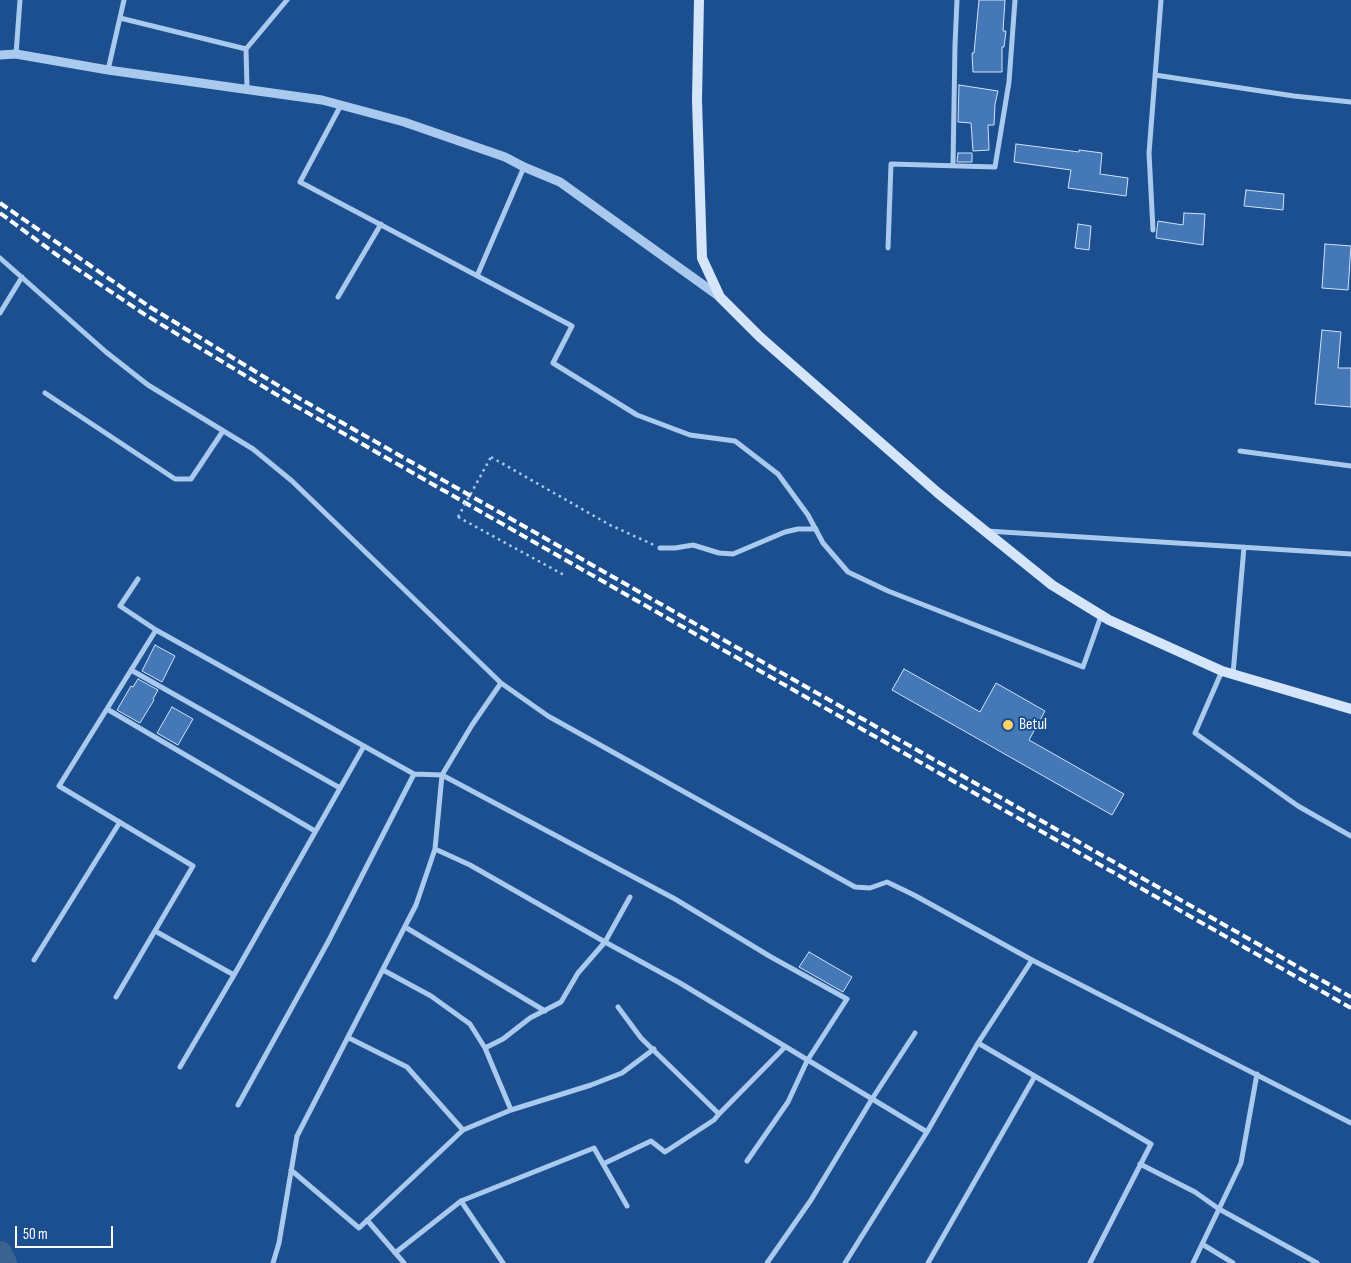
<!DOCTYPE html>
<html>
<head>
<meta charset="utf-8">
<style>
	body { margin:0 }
	#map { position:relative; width:1351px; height:1263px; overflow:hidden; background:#1b4f8f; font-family:"Sofia Sans Condensed",sans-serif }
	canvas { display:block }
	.scale { position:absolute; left:15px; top:1226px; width:98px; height:22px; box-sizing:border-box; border:2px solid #fff; border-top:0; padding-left:6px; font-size:15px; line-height:18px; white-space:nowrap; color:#fff; -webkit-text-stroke:4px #1b4f8f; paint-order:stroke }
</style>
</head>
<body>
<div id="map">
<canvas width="1351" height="1263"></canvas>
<div class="scale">50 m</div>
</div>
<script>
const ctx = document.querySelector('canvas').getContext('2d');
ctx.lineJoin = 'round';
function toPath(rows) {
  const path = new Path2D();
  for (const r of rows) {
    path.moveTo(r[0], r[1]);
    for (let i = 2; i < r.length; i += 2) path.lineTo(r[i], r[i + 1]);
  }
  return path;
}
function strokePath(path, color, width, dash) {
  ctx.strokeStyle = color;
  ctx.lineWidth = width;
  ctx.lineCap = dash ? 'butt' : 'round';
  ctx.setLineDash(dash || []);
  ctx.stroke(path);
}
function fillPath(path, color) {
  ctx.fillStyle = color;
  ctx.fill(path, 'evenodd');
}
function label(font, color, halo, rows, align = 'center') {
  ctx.font = font + ' "Sofia Sans Condensed",sans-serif';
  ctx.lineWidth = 4;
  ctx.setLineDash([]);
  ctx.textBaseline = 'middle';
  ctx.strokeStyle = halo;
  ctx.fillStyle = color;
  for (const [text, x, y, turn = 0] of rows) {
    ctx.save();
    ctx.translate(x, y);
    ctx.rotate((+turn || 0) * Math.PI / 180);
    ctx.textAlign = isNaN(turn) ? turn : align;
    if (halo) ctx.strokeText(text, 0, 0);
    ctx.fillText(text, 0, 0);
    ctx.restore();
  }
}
strokePath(toPath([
	[0,1253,5,1263]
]), '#3c6290', 24);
const building = toPath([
	[979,0,1005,0,1003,31,1006,31,1004,47,1002,47,1002,72,973,72,972,53,974,53,979,0],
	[959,85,998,91,995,104,994,125,988,125,989,150,973,151,971,123,958,122,959,85],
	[1016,144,1079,152,1079,150,1102,153,1100,174,1128,178,1126,196,1068,188,1071,170,1014,162,1016,144],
	[958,153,972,153,972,162,957,162,958,153],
	[1246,190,1284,194,1283,210,1244,206,1246,190],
	[1184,213,1205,214,1203,245,1156,238,1158,221,1183,225,1184,213],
	[1078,224,1091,226,1089,250,1075,248,1078,224],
	[1325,244,1351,246,1348,290,1322,288,1325,244],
	[1322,330,1341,332,1338,368,1351,368,1351,407,1315,404,1322,330],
	[155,645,175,656,162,682,142,671,155,645],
	[904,669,980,712,996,683,1045,711,1029,740,1124,794,1112,815,892,690,904,669],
	[138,679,158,690,153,699,154,700,140,723,117,710,131,686,133,687,138,679],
	[172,707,193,719,178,745,157,733,172,707],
	[809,952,852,977,843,992,799,967,809,952]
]);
fillPath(building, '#4478b7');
strokePath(building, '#cfe3fa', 1);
strokePath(toPath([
	[491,457,610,525,654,545],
	[458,517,564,575]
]), '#a9c9ee', 2.5, [2.5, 4]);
strokePath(toPath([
	[120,18,246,49],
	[16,54,20,0],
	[108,70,124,0],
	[1155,75,1294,96,1351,102],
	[247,89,246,49,287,0],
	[341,105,300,182,572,326,553,363,637,415,690,435,735,441,778,474,808,515,823,543,848,572,888,591,1083,667,1101,616],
	[953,166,955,45,957,0],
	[1153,230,1149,153,1161,0],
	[888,248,891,164,995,167,1009,82,1015,0],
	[0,258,106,352,148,385,253,449,292,481,501,683,548,716,855,887,870,888,887,882,914,895,1032,960,1351,1123],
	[477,276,524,167],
	[338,297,381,224],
	[0,313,22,277],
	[45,393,175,479,191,479,223,431],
	[1240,451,1351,466],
	[987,531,1351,554],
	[660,548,675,548,693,545,719,553,733,554,785,532,798,529,816,529],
	[138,579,120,606,156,630],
	[131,670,340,788],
	[1222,671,1195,733,1298,806,1351,836],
	[1233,674,1244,547],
	[107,709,315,831],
	[435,849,470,865,605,942,680,983,927,1132,845,1263],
	[405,927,545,1011],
	[155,931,234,975,364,746],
	[34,960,120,822],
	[383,970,431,996,470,1024,485,1048,511,1110,591,1085,622,1073,654,1049],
	[116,997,193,866,59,786,156,630,414,774,442,775,675,899,771,957,847,999,807,1061,788,1102,747,1161],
	[618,1007,641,1038,719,1114,785,1047],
	[349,1038,407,1067,463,1130],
	[978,1043,1032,960],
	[485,1048,503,1039,530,1018,561,1002,578,973,605,942,630,897],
	[180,1067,234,975],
	[1257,1074,1241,1163,1219,1209,1317,1263],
	[238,1105,328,942,414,774],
	[927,1132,978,1043,1151,1144,1090,1263],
	[603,1164,651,1141,665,1152,714,1120,719,1114],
	[1140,1164,1195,1192,1219,1209,1193,1263],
	[291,1170,359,1228,463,1130,511,1110],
	[461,1201,594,1148,627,1206],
	[367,1220,404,1263],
	[1202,1244,1233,1263],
	[395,1253,461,1201,503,1263],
	[273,1263,279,1243,297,1136,416,905,435,849,442,775,472,725,501,683],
	[767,1263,811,1200,872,1099,915,1033],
	[928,1263,1035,1076]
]), '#a9c9ee', 5);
strokePath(toPath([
	[0,55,16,54,108,70,322,100,404,122,505,157,524,167,560,182,720,297]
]), '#a9c9ee', 9);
strokePath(toPath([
	[699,0,697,100,702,258,720,297,760,337,938,493,1052,585,1109,620,1222,671,1351,709]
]), '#d6e6fa', 10);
strokePath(toPath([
	[0,203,150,307,297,397,1351,997],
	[0,213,61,258,144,314,292,404,1351,1008]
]), '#fff', 4, [9, 4]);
strokePath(toPath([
	[458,517,491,457]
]), '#a9c9ee', 2.5, [2.5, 4]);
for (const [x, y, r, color] of [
	[1008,725,6,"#ffd166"]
]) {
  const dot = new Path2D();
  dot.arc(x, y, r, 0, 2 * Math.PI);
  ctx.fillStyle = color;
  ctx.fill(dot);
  strokePath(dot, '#1b4f8f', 2);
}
label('16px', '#fff', '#1b4f8f', [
	["Betul",1019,725]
], 'left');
</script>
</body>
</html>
